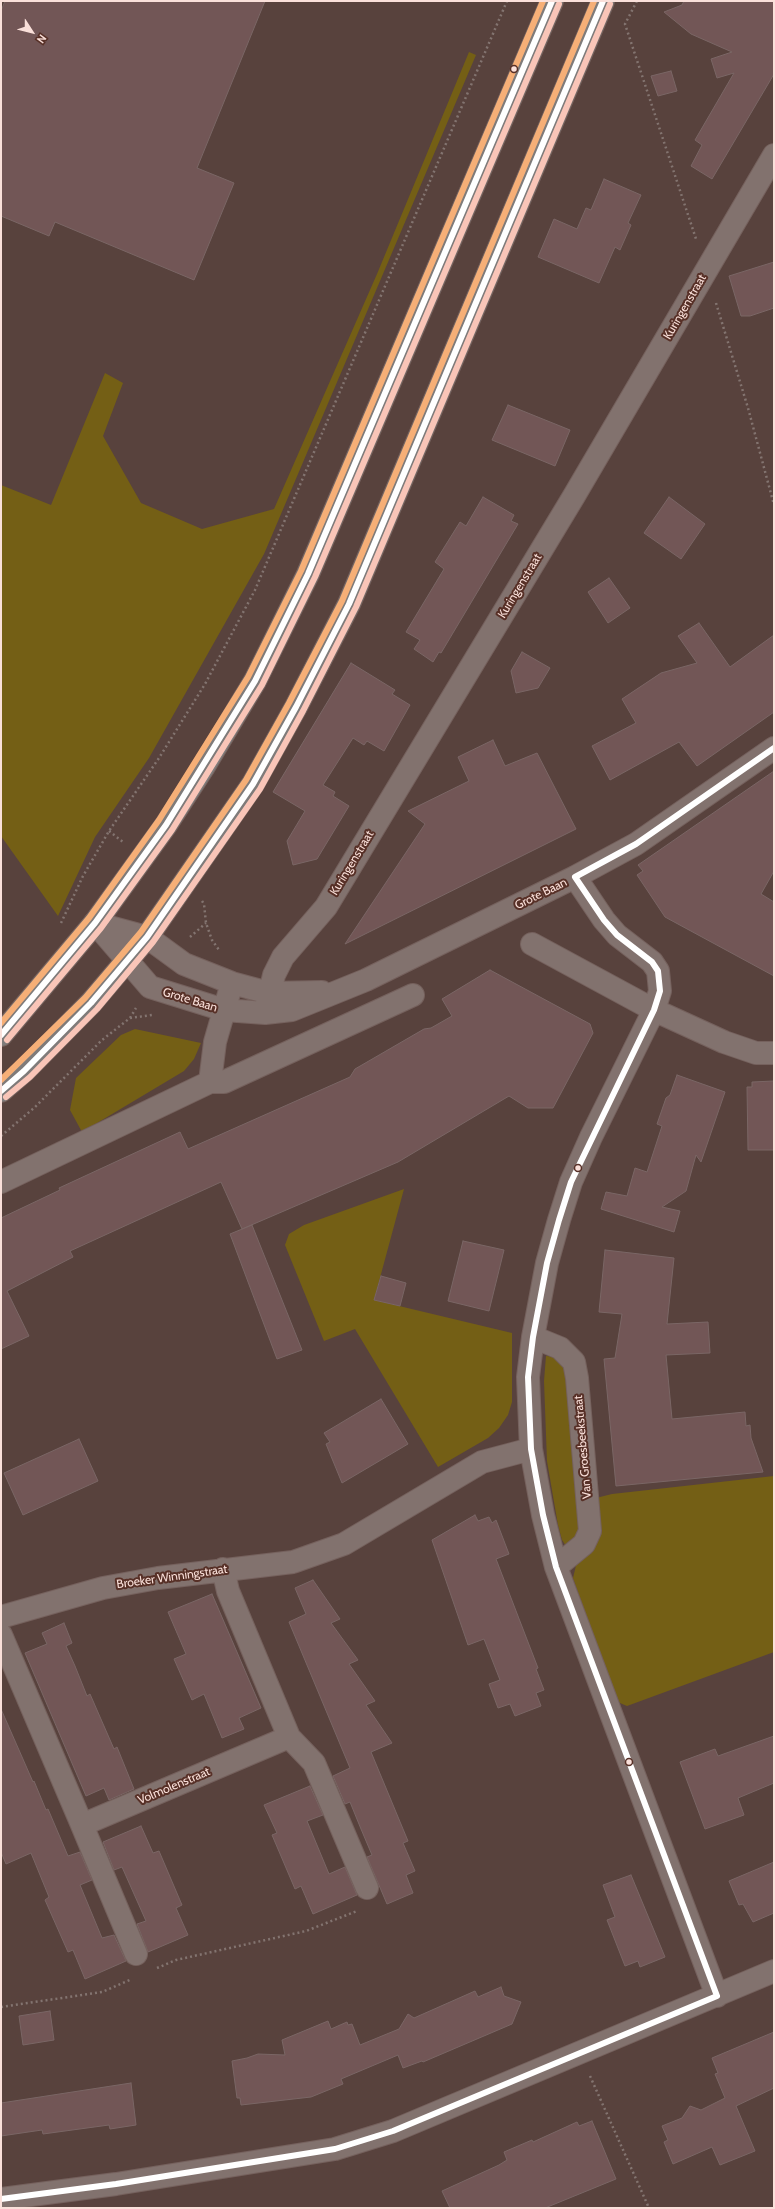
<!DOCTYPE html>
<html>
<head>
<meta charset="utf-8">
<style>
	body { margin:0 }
	#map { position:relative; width:775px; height:2209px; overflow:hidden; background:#58423d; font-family:Cabin,sans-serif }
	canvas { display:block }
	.frame { position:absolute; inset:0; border:2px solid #fae0da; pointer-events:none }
	.north { position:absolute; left:12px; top:12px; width:40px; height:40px; -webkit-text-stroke:3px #573027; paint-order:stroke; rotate:126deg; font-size:11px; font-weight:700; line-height:16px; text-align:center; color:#fae0da }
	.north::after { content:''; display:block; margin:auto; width:14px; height:18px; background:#fae0da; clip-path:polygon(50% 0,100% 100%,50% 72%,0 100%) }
</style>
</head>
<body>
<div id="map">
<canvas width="775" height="2209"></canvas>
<div class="frame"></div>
<div class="north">N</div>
</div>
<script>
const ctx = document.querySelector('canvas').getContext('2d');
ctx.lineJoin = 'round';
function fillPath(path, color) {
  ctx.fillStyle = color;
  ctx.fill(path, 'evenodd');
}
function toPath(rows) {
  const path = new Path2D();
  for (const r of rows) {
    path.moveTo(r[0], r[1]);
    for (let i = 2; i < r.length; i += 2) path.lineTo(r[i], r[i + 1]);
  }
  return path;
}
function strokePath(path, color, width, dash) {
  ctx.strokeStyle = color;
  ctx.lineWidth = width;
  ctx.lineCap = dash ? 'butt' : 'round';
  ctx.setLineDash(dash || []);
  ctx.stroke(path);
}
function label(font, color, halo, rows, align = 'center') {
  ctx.font = font + ' Cabin,sans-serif';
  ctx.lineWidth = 4;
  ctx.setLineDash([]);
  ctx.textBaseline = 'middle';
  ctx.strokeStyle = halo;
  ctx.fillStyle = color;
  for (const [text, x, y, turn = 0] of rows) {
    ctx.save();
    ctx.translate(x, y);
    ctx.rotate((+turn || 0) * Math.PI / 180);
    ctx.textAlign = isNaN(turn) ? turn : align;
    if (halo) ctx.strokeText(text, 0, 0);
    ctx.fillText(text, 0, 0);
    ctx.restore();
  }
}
fillPath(toPath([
	[469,52,476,55,264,554,149,758,95,837,58,916,1,836,1,485,51,505,105,373,123,383,103,436,141,503,202,529,274,509,377,274],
	[135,1029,201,1043,194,1059,184,1071,82,1132,70,1110,76,1078,121,1035],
	[404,1189,374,1300,512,1333,512,1402,508,1415,499,1428,488,1438,438,1467,355,1329,324,1341,285,1245,289,1234,304,1225],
	[546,1356,558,1357,571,1374,580,1539,566,1546,562,1540,558,1525,547,1461,544,1381],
	[774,1476,774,1652,627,1706,620,1703,614,1694,573,1578,592,1499,612,1494]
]), '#745f15');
const building = toPath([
	[5,1,265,1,197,168,234,183,194,280,55,222,49,236,1,216,1,11,5,1],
	[684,1,774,1,774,74,712,179,691,166,702,145,695,140,734,73,717,78,711,59,732,52,691,34,664,12,682,5,684,1],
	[671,71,677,91,658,96,651,76,671,71],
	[604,179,641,195,628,223,631,225,620,250,615,247,599,283,538,257,554,219,577,229,586,208,591,210,604,179],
	[774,262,774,308,750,316,741,316,729,276,774,262],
	[508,405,570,430,555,466,492,440,508,405],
	[483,497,514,515,511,521,518,524,441,653,439,652,433,662,414,649,420,640,406,632,444,569,435,562,460,522,466,526,483,497],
	[669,497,705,524,681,559,644,533,669,497],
	[609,578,630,608,608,623,588,592,609,578],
	[699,623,730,667,774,635,774,712,697,766,679,742,610,780,592,746,636,723,622,699,661,673,697,663,678,636,699,623],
	[522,652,550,668,538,688,516,693,511,671,522,652],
	[351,663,395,690,392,694,410,705,384,751,367,741,364,745,353,738,323,785,335,792,333,796,349,806,317,859,293,865,287,841,305,811,273,792,351,663],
	[493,740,505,766,537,753,576,829,345,944,425,824,408,811,469,781,458,757,493,740],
	[774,771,774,871,761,894,774,902,774,976,665,917,637,875,643,871,638,865,774,771],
	[490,970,590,1024,593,1033,553,1108,528,1108,509,1096,398,1162,242,1229,221,1182,70,1251,73,1257,7,1291,29,1336,1,1349,1,1218,60,1190,59,1188,180,1132,188,1149,350,1077,355,1069,424,1029,431,1028,452,1016,442,999,490,970],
	[677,1075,725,1092,701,1162,696,1155,686,1191,662,1207,680,1211,674,1232,601,1209,606,1192,627,1196,635,1168,647,1172,662,1126,657,1124,666,1098,670,1095,677,1075],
	[774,1081,774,1150,748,1150,747,1087,752,1087,752,1082,774,1081],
	[252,1225,302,1350,277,1359,230,1234,252,1225],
	[463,1241,504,1250,489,1311,448,1301,463,1241],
	[605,1250,674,1258,667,1324,708,1322,710,1353,666,1355,672,1419,745,1412,746,1426,750,1425,751,1438,763,1472,616,1486,604,1359,615,1358,622,1314,599,1312,605,1250],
	[381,1276,406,1283,400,1306,374,1300,381,1276],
	[381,1399,408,1444,342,1483,326,1444,330,1442,324,1433,381,1399],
	[79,1439,98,1481,23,1515,4,1473,79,1439],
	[475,1515,478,1521,489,1517,492,1523,496,1520,509,1554,496,1559,538,1668,536,1669,544,1690,536,1693,541,1706,515,1716,510,1704,498,1708,489,1684,500,1680,484,1639,468,1645,432,1540,475,1515],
	[313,1580,340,1619,331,1623,358,1660,349,1664,375,1701,366,1705,392,1743,371,1752,408,1841,403,1843,415,1871,406,1875,413,1893,387,1904,367,1857,372,1855,361,1829,350,1802,345,1804,333,1776,350,1768,289,1622,306,1614,295,1588,313,1580],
	[212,1594,261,1708,239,1718,244,1729,222,1738,204,1694,192,1700,174,1659,186,1654,168,1612,212,1594],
	[64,1623,72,1643,66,1646,75,1666,87,1696,90,1694,114,1749,117,1747,134,1789,109,1800,104,1788,86,1796,25,1653,47,1644,42,1633,64,1623],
	[1,1709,33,1782,34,1781,46,1810,48,1809,68,1856,80,1852,92,1880,80,1885,102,1938,114,1935,126,1961,85,1979,73,1950,68,1952,45,1900,49,1897,31,1853,6,1864,1,1852,1,1709],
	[774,1736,774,1783,738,1798,744,1815,705,1829,680,1762,715,1749,718,1756,774,1736],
	[310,1786,323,1815,307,1821,329,1874,345,1867,357,1895,313,1914,301,1886,295,1889,272,1835,277,1833,264,1805,310,1786],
	[141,1826,153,1853,159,1851,182,1905,176,1908,188,1935,148,1952,137,1924,146,1921,122,1867,114,1870,103,1842,141,1826],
	[774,1862,774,1913,753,1922,743,1904,739,1905,729,1881,774,1862],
	[631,1875,665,1957,640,1967,638,1961,625,1966,607,1920,615,1917,603,1885,631,1875],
	[501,1987,504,1996,521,2002,512,2024,423,2062,422,2061,403,2068,398,2055,341,2079,343,2084,311,2097,241,2105,240,2098,237,2098,232,2061,247,2058,258,2054,285,2055,282,2040,328,2021,331,2029,347,2022,348,2025,352,2024,360,2045,399,2029,408,2014,414,2018,475,1991,478,1997,501,1987],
	[50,2011,54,2040,23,2045,19,2016,50,2011],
	[774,2032,774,2088,736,2106,755,2151,720,2165,712,2147,673,2164,664,2142,668,2140,662,2126,682,2118,690,2106,701,2110,725,2098,715,2074,718,2073,712,2058,774,2032],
	[131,2083,136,2125,110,2129,109,2125,43,2134,42,2130,1,2136,1,2103,131,2083],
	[592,2121,616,2179,545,2208,450,2208,442,2191,499,2165,507,2160,504,2152,532,2140,533,2142,577,2122,579,2126,592,2121]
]);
fillPath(building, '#725656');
strokePath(building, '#7a6665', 1);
const minor = toPath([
	[575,877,604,920,617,935,652,962,658,971,660,991,654,1010,591,1137,571,1182,559,1220,547,1263,533,1337,528,1377,531,1449,543,1515,556,1567,717,1996],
	[95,923,150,987,224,1010,265,1013,292,1010,366,980,575,877,636,844,774,748],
	[95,923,147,937,184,964,232,983,269,993,322,992],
	[532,944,654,1010,724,1042,756,1053,774,1053],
	[265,1013,274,975,283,957,326,907,574,496,774,155],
	[210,1082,224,1082,413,995],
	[1,1182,210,1082,215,1042,232,983],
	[533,1337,560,1348,574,1362,577,1378,590,1531,584,1544,556,1567],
	[1,1617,103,1588,158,1578,293,1562,344,1544,482,1462,531,1449],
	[1,1635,82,1825,289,1737,228,1591,223,1569],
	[289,1737,314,1763,367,1888],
	[82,1825,136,1954],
	[1,2199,116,2184,335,2149,393,2131,774,1971]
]);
const major = toPath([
	[1,1035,95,923,166,825,203,768,255,681,308,574,552,1],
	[1,1091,24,1071,91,1003,147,937,253,784,296,707,349,604,603,1]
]);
strokePath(minor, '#75615d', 24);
strokePath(major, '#75615d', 24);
strokePath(toPath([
	[637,1,625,24,696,239],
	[716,303,748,408,774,505],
	[109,831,123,842],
	[202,901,204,904,206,923,212,940,219,950],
	[61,923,83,876,109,831,159,758,205,684,255,590,507,1],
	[190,937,206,923],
	[130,1018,152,1015],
	[1,1136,34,1108,102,1040,130,1018,136,1008],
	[157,1968,176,1960,306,1931,357,1911],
	[1,2007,102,1992,132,1979],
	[590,2076,649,2208]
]), '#837470', 2.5, [2, 3]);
strokePath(minor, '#82726e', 22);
strokePath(major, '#7f7b7a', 22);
strokePath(toPath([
	[575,877,604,920,617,935,652,962,658,971,660,991,654,1010,571,1182,559,1220,547,1263,533,1337,528,1377,531,1449,543,1515,556,1567,717,1996],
	[575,877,636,844,774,748],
	[1,2199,116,2184,335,2149,393,2131,717,1996]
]), '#fff', 6);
strokePath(toPath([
	[1,1035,95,923,166,825,255,681,308,574,552,1],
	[1,1091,24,1071,91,1003,147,937,253,784,296,707,349,604,603,1]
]), '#fff', 6);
strokePath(toPath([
	[7,1040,101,928,172,830,262,685,315,577,559,4],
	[6,1097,30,1077,97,1009,153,942,260,789,303,711,356,607,610,4]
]), '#f9c5b8', 6);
strokePath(toPath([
	[1,1023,89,918,159,820,248,677,301,571,543,1],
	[1,1080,85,998,141,932,246,780,289,703,342,601,594,1]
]), '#f6af77', 6);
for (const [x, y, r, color] of [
	[514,69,3.5,"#fae0da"],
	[578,1168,3.5,"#fae0da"],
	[629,1762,3.5,"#fae0da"]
]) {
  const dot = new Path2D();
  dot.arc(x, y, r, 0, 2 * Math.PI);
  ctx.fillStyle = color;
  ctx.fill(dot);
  strokePath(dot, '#573027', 1.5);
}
label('12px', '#fae0da', '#573027', [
	["Kuringenstraat",685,307,-60],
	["Kuringenstraat",520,586,-59],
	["Kuringenstraat",352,863,-59],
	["Grote Baan",541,894,-26],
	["Grote Baan",190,1000,17],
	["Van Groesbeekstraat",583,1447,-95],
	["Broeker Winningstraat",172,1577,-8],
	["Volmolenstraat",174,1786,-23]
]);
</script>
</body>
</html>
